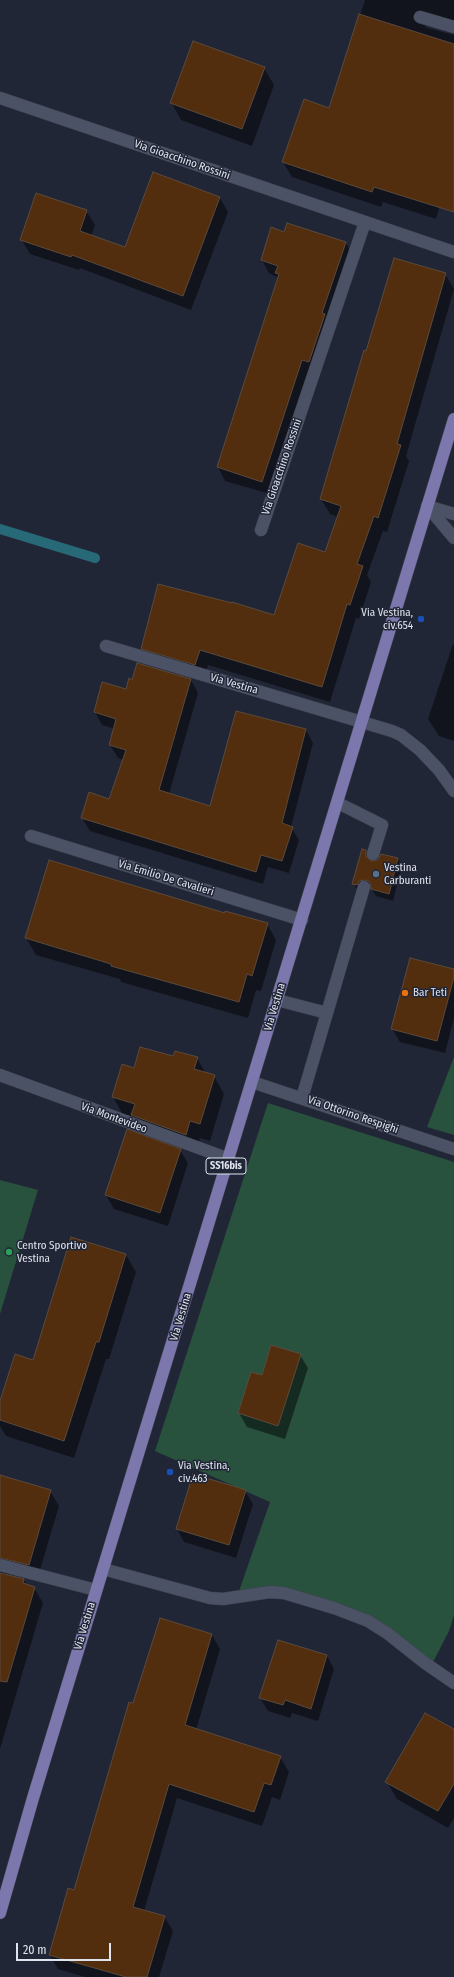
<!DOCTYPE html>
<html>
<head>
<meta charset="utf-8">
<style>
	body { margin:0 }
	#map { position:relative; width:454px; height:1977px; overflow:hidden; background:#212636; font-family:"Fira Sans Condensed",sans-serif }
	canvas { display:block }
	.scale { position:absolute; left:16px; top:1943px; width:95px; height:18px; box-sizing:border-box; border:2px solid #e0e4ef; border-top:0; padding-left:5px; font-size:12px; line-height:14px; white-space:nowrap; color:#e0e4ef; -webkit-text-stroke:3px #212636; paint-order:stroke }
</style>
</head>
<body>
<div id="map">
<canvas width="454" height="1977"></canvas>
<div class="scale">20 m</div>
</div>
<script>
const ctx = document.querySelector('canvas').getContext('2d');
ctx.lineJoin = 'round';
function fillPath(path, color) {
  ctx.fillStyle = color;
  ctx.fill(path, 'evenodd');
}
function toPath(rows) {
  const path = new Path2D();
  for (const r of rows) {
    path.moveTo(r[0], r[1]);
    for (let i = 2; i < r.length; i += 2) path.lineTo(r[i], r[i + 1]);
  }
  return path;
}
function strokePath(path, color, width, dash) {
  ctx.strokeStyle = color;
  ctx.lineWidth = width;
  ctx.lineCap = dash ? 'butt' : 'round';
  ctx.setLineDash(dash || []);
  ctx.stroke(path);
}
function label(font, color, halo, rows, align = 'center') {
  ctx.font = font + ' "Fira Sans Condensed",sans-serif';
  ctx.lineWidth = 3;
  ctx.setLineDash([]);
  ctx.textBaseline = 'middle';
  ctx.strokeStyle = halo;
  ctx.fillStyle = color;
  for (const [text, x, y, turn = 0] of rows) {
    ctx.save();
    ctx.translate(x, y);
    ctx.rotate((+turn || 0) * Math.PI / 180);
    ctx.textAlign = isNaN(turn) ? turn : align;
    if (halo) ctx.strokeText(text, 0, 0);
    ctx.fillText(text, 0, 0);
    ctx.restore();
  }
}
fillPath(toPath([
	[454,1057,454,1135,427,1127],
	[268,1103,454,1162,454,1615,449,1631,432,1664,371,1616,343,1605,273,1586,239,1591,270,1502,155,1451],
	[0,1180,38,1190,0,1314]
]), '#29523e');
fillPath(toPath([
	[365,0,454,0,454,33,431,25,424,27,454,35,454,208,440,205,436,219,383,202,381,207,292,177,283,162,329,109],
	[264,68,274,85,252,146,181,120,171,102],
	[220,198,228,212,191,310,80,268,79,270,30,254,21,239,86,211,95,225,91,236,126,248],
	[287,224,346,243,353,256,270,494,225,481,218,467,279,278,269,273,262,260,284,233],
	[445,274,454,289,406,456,409,461,387,532,383,531,367,575,371,582,359,619,356,618,330,702,208,665,204,679,151,664,142,648,275,616,325,553,338,517,330,514,321,499,367,352],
	[453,644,454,644,454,741,439,736,428,719],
	[191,680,198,693,169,794,211,808,306,730,313,743,291,827,299,840,289,873,268,867,263,884,90,831,82,818,110,800,123,760,118,758,110,745,115,729,102,725,95,712,126,690,133,681],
	[366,851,371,862,398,859,402,866,393,901,376,896,370,886,358,891,354,884],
	[225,914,267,924,276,940,261,991,256,990,248,1018,121,982,120,979,36,955,26,938],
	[454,970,454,1018,445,1053,400,1042,392,1029],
	[173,1058,197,1058,206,1074,214,1076,224,1094,210,1141,200,1138,196,1152,123,1115,113,1097,134,1070],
	[180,1150,188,1163,168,1226,114,1209,106,1195],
	[126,1255,136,1272,109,1359,106,1359,74,1458,6,1436,0,1426,0,1405],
	[300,1355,308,1368,285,1439,247,1427,239,1413],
	[0,1476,50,1491,59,1506,37,1580,11,1573,4,1575,24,1580,27,1585,34,1588,43,1603,0,1749],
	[245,1491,253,1504,236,1558,184,1542,177,1529],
	[212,1635,220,1649,196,1730,280,1757,289,1772,280,1800,272,1797,262,1826,177,1798,144,1911,164,1916,173,1931,159,1977,85,1977,58,1969,50,1955,75,1891,134,1705],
	[278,1641,327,1656,334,1669,318,1721,292,1713,290,1718,268,1711,260,1698],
	[454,1731,454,1818,448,1828,397,1799,387,1782]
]), '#0007');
strokePath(toPath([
	[0,529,95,558]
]), '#286978', 10);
const building = toPath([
	[359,14,454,44,454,212,374,187,372,192,282,162,304,99,329,108,359,14],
	[193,41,265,67,242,129,170,103,193,41],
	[153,172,220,197,183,296,72,255,71,257,20,240,36,193,87,210,80,231,125,247,153,172],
	[287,223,346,242,322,313,325,314,309,362,302,360,262,482,217,467,279,274,275,273,278,266,261,260,271,227,284,232,287,223],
	[394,258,446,273,397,444,401,445,378,518,374,516,357,564,363,566,350,605,347,604,322,687,200,650,195,665,141,649,158,584,232,603,232,602,274,615,298,543,325,552,341,506,320,499,364,350,366,351,394,258],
	[137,663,191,679,159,790,210,806,236,711,306,729,282,823,293,827,282,861,261,855,256,872,81,818,89,792,109,799,126,750,109,745,116,719,94,712,102,682,126,689,129,678,132,680,137,663],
	[362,849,366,850,366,856,371,861,378,860,381,854,398,858,389,894,371,889,370,882,366,880,359,881,357,885,352,884,362,849],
	[49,860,225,913,225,911,268,923,252,976,247,974,239,1002,111,966,111,964,25,938,49,860],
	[410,958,454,969,454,977,437,1041,391,1029,410,958],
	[140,1047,173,1056,175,1051,198,1057,194,1069,215,1075,200,1124,190,1121,186,1135,131,1115,135,1104,112,1097,122,1064,134,1068,140,1047],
	[127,1129,181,1149,160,1213,105,1195,127,1129],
	[71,1237,126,1254,99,1342,96,1342,64,1441,0,1420,0,1401,15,1354,33,1360,71,1237],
	[271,1345,301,1354,278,1426,238,1413,251,1372,262,1375,271,1345],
	[193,1474,246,1490,229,1545,176,1529,193,1474],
	[0,1475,51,1490,29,1565,0,1558,0,1475],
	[0,1573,24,1579,23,1583,35,1587,7,1682,0,1681,0,1573],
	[160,1618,212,1634,185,1725,281,1756,271,1785,264,1783,254,1812,169,1784,133,1907,165,1916,147,1977,126,1977,49,1955,68,1888,74,1890,129,1702,133,1703,160,1618],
	[278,1640,327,1655,311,1709,285,1700,283,1705,259,1698,278,1640],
	[425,1713,454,1729,454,1784,438,1811,385,1782,425,1713]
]);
fillPath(building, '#522e0e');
strokePath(building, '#5b4a3c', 1);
const service = toPath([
	[427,506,454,538],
	[338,803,382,825,373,854],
	[277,1000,327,1013,364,887],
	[302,1098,327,1013],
	[103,1569,210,1598,223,1599,270,1592,284,1593,334,1608,368,1621,387,1633,425,1663,454,1683]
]);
const minor = toPath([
	[420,17,454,27],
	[0,98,454,252],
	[427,506,454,514],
	[261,530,365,222],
	[106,646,392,731,401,735,420,750,439,770,454,791],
	[31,836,302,920],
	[0,1075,229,1159],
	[252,1082,454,1149],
	[0,1565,96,1590]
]);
const primary = toPath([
	[0,1913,33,1798,454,419]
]);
strokePath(service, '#3e414f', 13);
strokePath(minor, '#3e414f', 13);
strokePath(primary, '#3e414f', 13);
strokePath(service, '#4c5265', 12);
strokePath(minor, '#4c5265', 12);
strokePath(primary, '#7c77ac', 12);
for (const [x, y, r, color] of [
	[421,619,4,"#1a4fb4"],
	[376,874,4,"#5c6f8a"],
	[405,993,4,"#e8710a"],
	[9,1252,4,"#2e9e5b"],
	[170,1472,4,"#1a4fb4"]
]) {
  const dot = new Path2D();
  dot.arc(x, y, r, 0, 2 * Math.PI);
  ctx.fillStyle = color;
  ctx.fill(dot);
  strokePath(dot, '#212636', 1.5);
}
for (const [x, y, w] of [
	[226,1166,40]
]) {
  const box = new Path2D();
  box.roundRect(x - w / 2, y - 8, w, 16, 3);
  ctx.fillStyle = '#212636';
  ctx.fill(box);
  strokePath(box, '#e0e4ef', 1);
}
label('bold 10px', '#e0e4ef', null, [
	["SS16bis",226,1166]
]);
label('11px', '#e0e4ef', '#212636', [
	["Via Gioacchino Rossini",182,160,19],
	["Via Gioacchino Rossini",282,467,-71],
	["Via Vestina",234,684,16],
	["Via Emilio De Cavalieri",166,878,17],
	["Via Vestina",275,1007,-73],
	["Via Ottorino Respighi",353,1115,19],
	["Via Montevideo",114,1118,20],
	["Via Vestina",181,1317,-73],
	["Via Vestina",85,1626,-73]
]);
label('11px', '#e0e4ef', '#212636', [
	["Via Vestina,",413,613,"right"],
	["civ.654",413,626,"right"],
	["Vestina",384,868],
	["Carburanti",384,881],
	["Bar Teti",413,993],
	["Centro Sportivo",17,1246],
	["Vestina",17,1259],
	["Via Vestina,",178,1466],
	["civ.463",178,1479]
], 'left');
</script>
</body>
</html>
